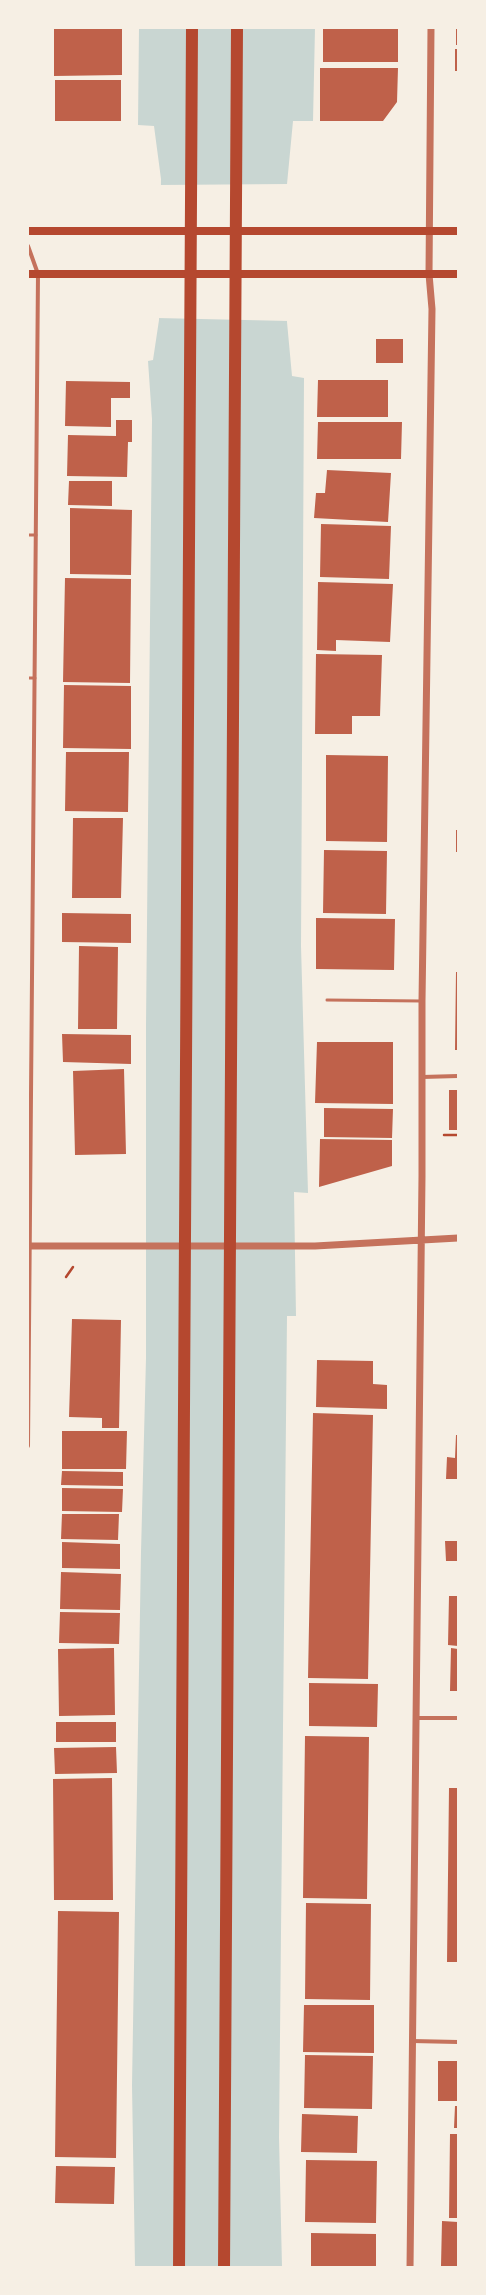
<!DOCTYPE html>
<html>
<head>
<meta charset="utf-8">
<style>
	body { margin:0 }
	#map { position:relative; width:486px; height:2295px; overflow:hidden; background:#f6efe4; font-family:Poppins,sans-serif }
	canvas { display:block }
	.frame { position:absolute; inset:0; border:29px solid #f6efe4; pointer-events:none }
</style>
</head>
<body>
<div id="map">
<canvas width="486" height="2295"></canvas>
<div class="frame"></div>
</div>
<script>
const ctx = document.querySelector('canvas').getContext('2d');
ctx.lineJoin = 'round';
function fillPath(path, color) {
  ctx.fillStyle = color;
  ctx.fill(path, 'evenodd');
}
function toPath(rows) {
  const path = new Path2D();
  for (const r of rows) {
    path.moveTo(r[0], r[1]);
    for (let i = 2; i < r.length; i += 2) path.lineTo(r[i], r[i + 1]);
  }
  return path;
}
function strokePath(path, color, width, dash) {
  ctx.strokeStyle = color;
  ctx.lineWidth = width;
  ctx.lineCap = dash ? 'butt' : 'round';
  ctx.setLineDash(dash || []);
  ctx.stroke(path);
}
fillPath(toPath([
	[139,28,315,28,313,121,293,121,287,184,287,322,292,376,304,378,301,946,308,1193,294,1192,296,1316,287,1316,279,2137,282,2267,135,2267,132,2085,141,1552,146,1358,146,1024,152,419,148,361,153,360,159,320,161,179,154,126,138,125]
]), '#c9d6d2');
fillPath(toPath([
	[289,184,289,321,157,318,159,185]
]), '#f6efe4');
fillPath(toPath([
	[323,28,398,28,398,62,323,62],
	[456,28,458,28,458,45,456,45],
	[54,29,122,29,122,75,54,76],
	[455,49,458,49,458,71,455,71],
	[320,68,398,68,397,102,383,121,320,121],
	[55,80,121,80,121,121,55,121],
	[376,339,403,339,403,363,376,363],
	[318,380,388,380,388,417,317,417],
	[66,381,130,382,130,398,111,398,111,427,65,426],
	[116,420,132,420,132,442,128,442,127,477,67,476,68,435,116,436],
	[318,422,402,422,401,459,317,459],
	[327,470,391,473,388,522,314,518,316,493,325,493],
	[69,481,112,481,112,506,68,505],
	[70,508,132,510,131,575,70,574],
	[321,524,391,526,389,579,320,577],
	[65,578,131,579,130,683,63,682],
	[318,582,393,584,390,642,336,640,336,651,317,650],
	[316,654,382,655,380,716,352,716,352,734,315,734],
	[64,685,131,686,131,749,63,748],
	[66,752,129,752,128,812,65,811],
	[326,755,388,756,387,842,326,841],
	[73,818,123,818,121,898,72,898],
	[456,830,458,830,458,852,456,852],
	[324,850,387,851,386,914,323,913],
	[62,913,131,914,131,943,62,942],
	[316,918,395,919,394,970,316,969],
	[79,946,118,947,117,1029,78,1029],
	[456,972,458,972,458,1050,455,1050],
	[62,1034,131,1035,131,1064,63,1062],
	[317,1042,393,1042,393,1104,315,1103],
	[124,1069,126,1154,75,1155,73,1071],
	[449,1090,458,1090,458,1130,449,1130],
	[324,1108,393,1109,392,1138,324,1137],
	[320,1139,392,1140,392,1166,319,1187],
	[72,1319,121,1320,119,1428,102,1428,102,1418,69,1417],
	[317,1360,373,1361,373,1384,387,1385,387,1409,316,1407],
	[313,1413,373,1415,368,1679,308,1678],
	[62,1431,127,1431,126,1469,62,1469],
	[456,1435,458,1435,458,1479,446,1479,447,1457,455,1458],
	[62,1471,123,1472,123,1486,61,1485],
	[62,1488,123,1489,122,1512,62,1511],
	[62,1514,119,1514,118,1540,61,1539],
	[445,1541,458,1541,458,1561,446,1561],
	[62,1542,120,1544,120,1569,62,1568],
	[61,1572,121,1574,120,1610,60,1609],
	[449,1596,458,1596,458,1646,448,1645],
	[60,1612,120,1613,119,1644,59,1643],
	[114,1648,115,1715,59,1716,58,1649],
	[451,1648,458,1649,458,1691,450,1691],
	[309,1683,378,1684,377,1727,309,1726],
	[56,1722,116,1722,116,1742,56,1742],
	[305,1736,369,1737,367,1899,303,1898],
	[116,1747,117,1773,55,1774,54,1748],
	[112,1778,113,1900,54,1900,53,1779],
	[449,1788,458,1788,458,1962,447,1962],
	[306,1903,371,1904,370,2000,305,1999],
	[58,1911,119,1912,116,2158,55,2157],
	[304,2005,374,2005,374,2053,303,2052],
	[305,2055,373,2056,372,2109,304,2108],
	[438,2061,458,2061,458,2101,438,2101],
	[455,2106,458,2106,458,2128,454,2128],
	[302,2114,358,2116,357,2153,301,2152],
	[450,2134,458,2134,458,2218,449,2218],
	[306,2160,377,2161,376,2223,305,2222],
	[56,2166,115,2167,114,2204,55,2203],
	[442,2221,458,2222,458,2266,441,2266],
	[311,2233,376,2234,376,2267,311,2267]
]), '#bf614a');
strokePath(toPath([
	[444,1135,458,1135],
	[66,1277,73,1267]
]), '#b5482f', 2.5);
strokePath(toPath([
	[28,535,36,535],
	[28,678,35,678],
	[327,1000,421,1001]
]), '#c5725c', 3);
strokePath(toPath([
	[28,246,38,274,28,1446],
	[422,1077,458,1076],
	[416,1718,458,1718],
	[412,2041,458,2042]
]), '#c5725c', 4);
strokePath(toPath([
	[28,1246,315,1246,458,1238],
	[410,2267,422,1176,422,1001,432,309,429,274,431,28]
]), '#c5725c', 7);
strokePath(toPath([
	[28,231,458,231],
	[28,274,458,274]
]), '#b5482f', 8);
strokePath(toPath([
	[179,2267,192,28],
	[224,2267,237,28]
]), '#b5482f', 12);
</script>
</body>
</html>
